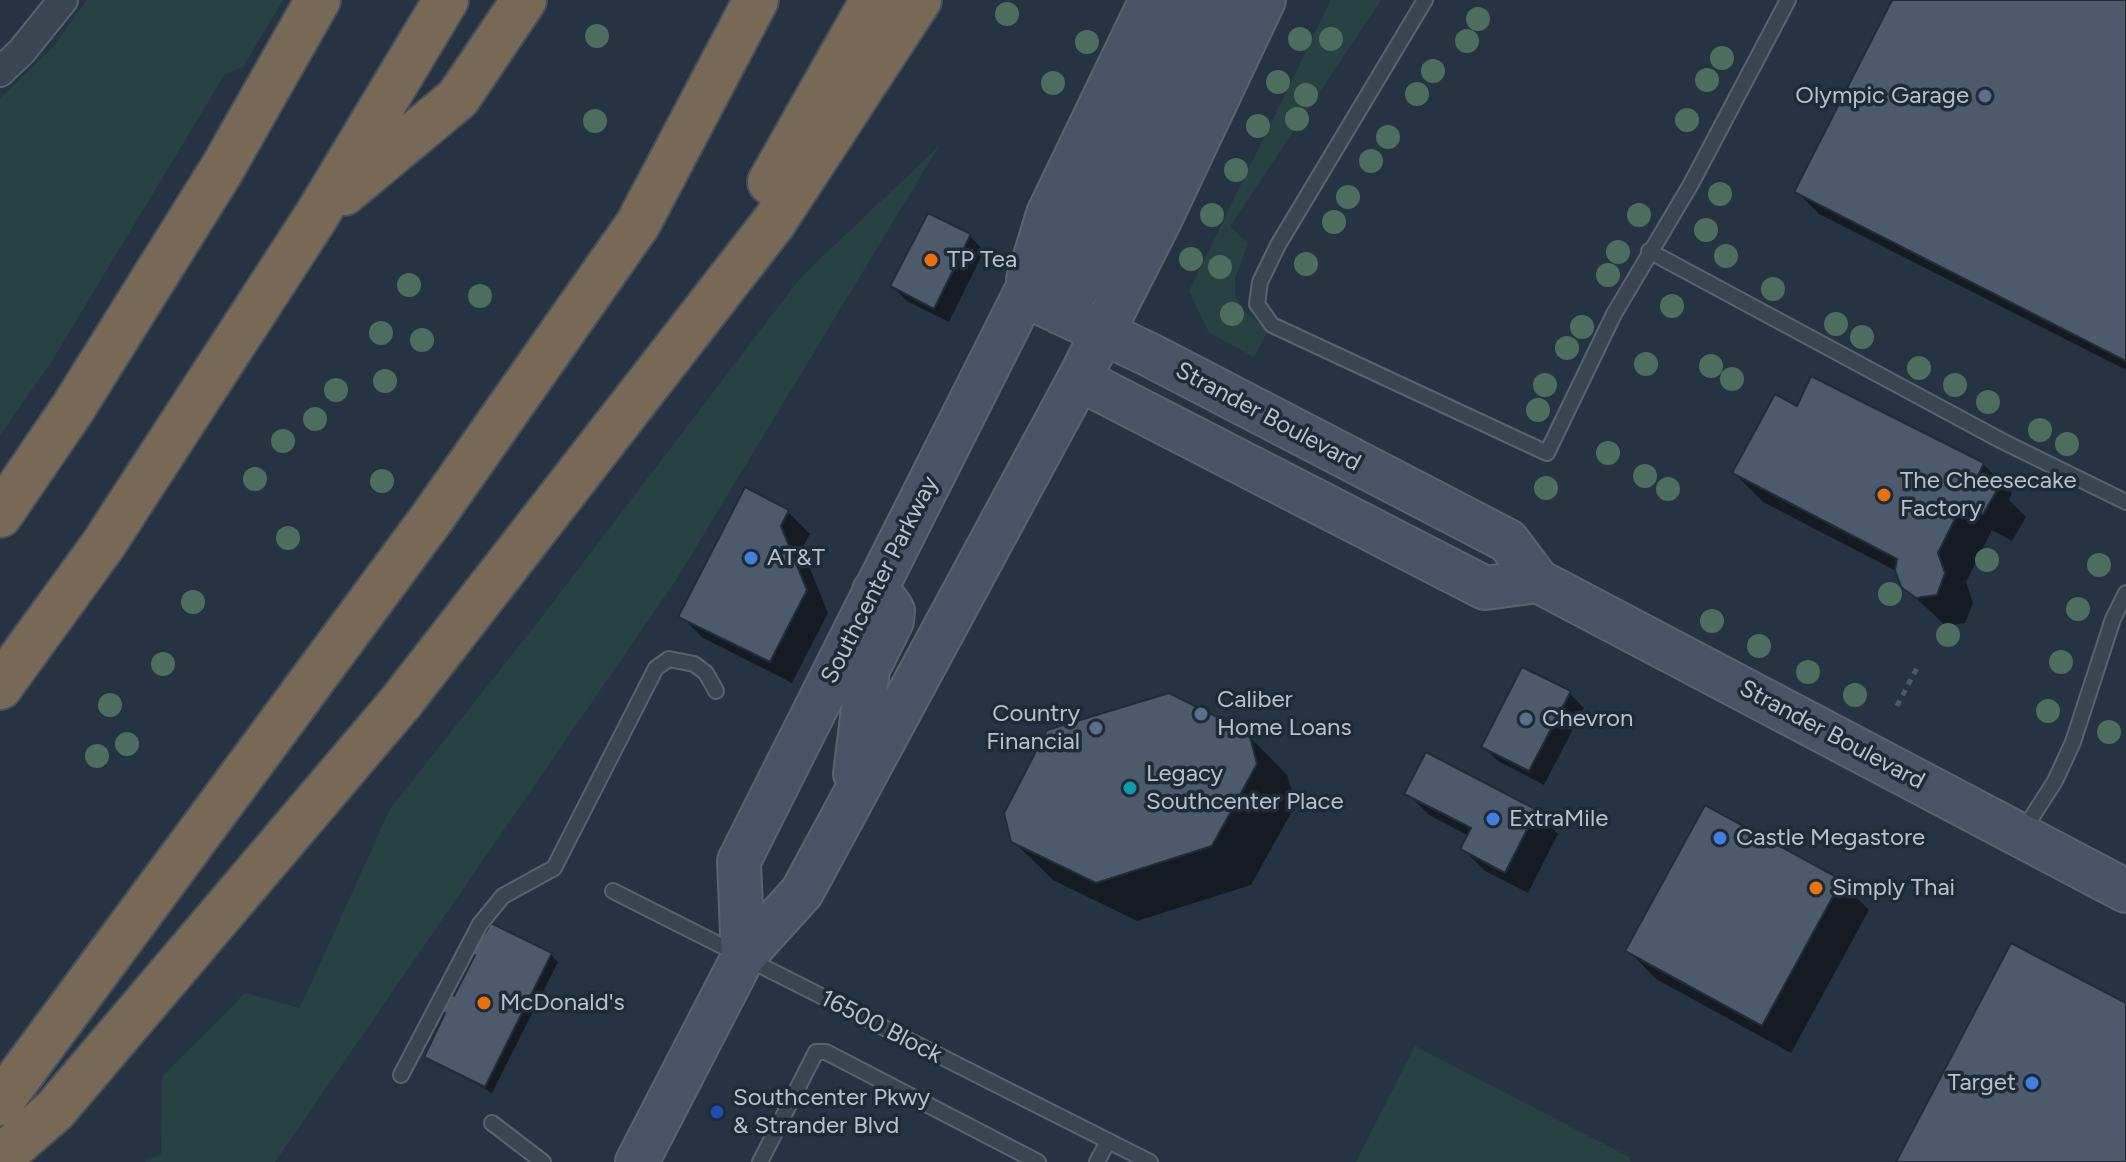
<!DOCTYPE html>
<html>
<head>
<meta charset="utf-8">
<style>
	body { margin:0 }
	canvas { display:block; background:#263342 }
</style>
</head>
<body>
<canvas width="2126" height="1162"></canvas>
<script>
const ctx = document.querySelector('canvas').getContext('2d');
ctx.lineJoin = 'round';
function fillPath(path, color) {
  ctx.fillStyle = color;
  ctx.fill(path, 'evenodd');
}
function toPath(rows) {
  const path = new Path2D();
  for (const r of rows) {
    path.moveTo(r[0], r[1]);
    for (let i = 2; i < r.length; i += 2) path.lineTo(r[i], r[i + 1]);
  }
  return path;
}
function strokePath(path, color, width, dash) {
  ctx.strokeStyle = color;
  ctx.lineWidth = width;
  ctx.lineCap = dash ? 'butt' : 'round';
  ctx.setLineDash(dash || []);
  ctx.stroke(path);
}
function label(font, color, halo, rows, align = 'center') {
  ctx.font = font + ' Figtree,sans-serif';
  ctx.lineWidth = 7;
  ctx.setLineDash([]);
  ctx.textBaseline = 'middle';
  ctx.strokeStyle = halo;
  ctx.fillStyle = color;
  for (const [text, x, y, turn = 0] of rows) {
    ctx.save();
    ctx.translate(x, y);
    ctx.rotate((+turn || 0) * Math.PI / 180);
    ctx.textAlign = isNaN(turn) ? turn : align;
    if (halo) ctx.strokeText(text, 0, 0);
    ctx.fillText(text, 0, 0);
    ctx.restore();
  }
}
fillPath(toPath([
	[87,0,283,0,243,67,225,74,50,364,0,435,0,98,52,48],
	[1331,0,1381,0,1230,226,1248,243,1235,278,1235,296,1244,311,1268,331,1254,357,1209,333,1189,291],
	[939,146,676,580,275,1162,144,1162,161,1154,162,1077,245,993,300,1008,390,809,541,618,801,277],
	[1415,1046,1631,1158,1630,1162,1356,1162]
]), '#284143');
fillPath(toPath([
	[1894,0,2126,0,2126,370,1819,214,1797,192],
	[970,236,984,251,949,322,907,301,892,286],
	[1798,408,1983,464,2012,493,2009,500,2026,517,2012,541,1992,530,1966,582,1973,603,1965,623,1946,626,1903,586,1898,572,1763,502,1734,473],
	[788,512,810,534,802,549,828,613,792,683,703,638,681,616],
	[1569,693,1584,708,1544,785,1498,761,1483,746],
	[1248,735,1287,775,1296,804,1251,885,1137,921,1053,880,1013,841],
	[1407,793,1536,812,1558,834,1528,893,1485,871,1463,849,1469,836,1429,815],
	[1840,881,1869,910,1791,1053,1656,979,1628,950],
	[551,955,558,962,492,1093,426,1056,446,1016,440,1010,455,999]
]), '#0007');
const building = toPath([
	[1892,0,2126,0,2126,361,1794,192,1892,0],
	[928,213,971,234,934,309,890,286,928,213],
	[1811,376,1984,463,1978,476,1999,487,1983,514,1963,503,1938,553,1945,573,1937,595,1916,598,1901,587,1895,570,1897,559,1732,473,1775,394,1797,406,1811,376],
	[745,487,789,510,781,526,807,590,770,662,678,617,745,487],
	[1522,667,1571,691,1529,771,1481,747,1522,667],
	[1169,693,1249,733,1257,764,1212,846,1096,883,1011,842,1004,813,1047,730,1169,693],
	[1426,752,1537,810,1505,873,1460,849,1471,828,1404,794,1426,752],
	[1705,805,1842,880,1762,1026,1625,951,1705,805],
	[491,923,552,953,485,1087,424,1057,445,1013,438,1010,447,992,454,996,475,955,470,952,481,931,485,933,491,923],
	[2011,943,2126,1003,2126,1162,1896,1162,2011,943]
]);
fillPath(building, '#4c5a6b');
strokePath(building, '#212c39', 2);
const lane = toPath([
	[1425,0,1278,245,1260,282,1257,304,1272,325,1547,453,1614,314,1691,184,1788,0],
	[1649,251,2002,441,2126,502],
	[2021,834,2055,781,2073,742,2113,619,2126,593],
	[613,891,1150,1162],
	[401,1075,480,924,503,896,554,868,656,668,669,659,694,664,706,673,716,691],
	[492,1123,543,1162],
	[760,1162,816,1052,826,1052,1038,1162],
	[1097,1162,1108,1141]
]);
const street = toPath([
	[0,72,22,51,63,0]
]);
const secondary = toPath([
	[1076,254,1083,226,1192,0],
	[1028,280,1048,214,1151,0],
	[1024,295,1150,355,1508,541,1538,581,2126,891],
	[1061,313,1115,232,1230,0],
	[1079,379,1485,588,1538,581],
	[855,774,868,669,892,621,893,611,888,603,874,591],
	[743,957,739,861,1024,295,1083,226],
	[637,1162,743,957,802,892,1079,379,1160,220,1264,0]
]);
const highway = toPath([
	[770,182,873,0],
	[344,193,458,98,524,0],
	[0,515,73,408,222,169,318,0],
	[0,687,103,545,317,215,446,0],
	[0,1103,432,518,638,224,756,0],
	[0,1158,55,1110,401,702,774,222,919,0]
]);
strokePath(lane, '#58636f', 18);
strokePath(street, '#58636f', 32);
strokePath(secondary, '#58636f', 46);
strokePath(highway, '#45505c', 48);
strokePath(toPath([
	[1897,706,1917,668]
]), '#465e60', 5, [6, 6]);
strokePath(lane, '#3a4552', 14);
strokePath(street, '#3a4552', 28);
strokePath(secondary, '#485465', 42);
strokePath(highway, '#786957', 44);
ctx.fillStyle = '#4d6d5f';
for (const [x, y] of [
	[1007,14],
	[1478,19],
	[597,36],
	[1300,39],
	[1331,39],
	[1467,41],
	[1087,42],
	[1722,58],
	[1433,71],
	[1707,80],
	[1278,82],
	[1053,83],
	[1417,94],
	[1306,95],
	[1297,119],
	[1687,120],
	[595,121],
	[1258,126],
	[1388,137],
	[1371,161],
	[1236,170],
	[1720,194],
	[1348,197],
	[1212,215],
	[1639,215],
	[1334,222],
	[1706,230],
	[1618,252],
	[1726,256],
	[1191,259],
	[1306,264],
	[1220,267],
	[1608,275],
	[409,285],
	[1773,289],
	[480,296],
	[1672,306],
	[1232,314],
	[1836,324],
	[1582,327],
	[381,333],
	[1862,337],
	[422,340],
	[1567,348],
	[1646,364],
	[1711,366],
	[1919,368],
	[1732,379],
	[385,381],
	[1545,385],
	[1955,385],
	[336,390],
	[1988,402],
	[1538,410],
	[315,419],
	[2040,430],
	[283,441],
	[2067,444],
	[1608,453],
	[1645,476],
	[255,479],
	[382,481],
	[1546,488],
	[1668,489],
	[288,538],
	[1987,560],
	[2099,565],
	[1890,594],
	[193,602],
	[2078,609],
	[1712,621],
	[1948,635],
	[1759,646],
	[2061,662],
	[163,664],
	[1808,672],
	[1855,695],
	[110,705],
	[2048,711],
	[2109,732],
	[127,744],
	[97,756]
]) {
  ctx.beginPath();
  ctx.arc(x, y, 12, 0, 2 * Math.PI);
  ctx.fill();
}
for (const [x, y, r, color] of [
	[1985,96,8,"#5c6f8a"],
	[931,260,8,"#e8710a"],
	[1884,495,8,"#e8710a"],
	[751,558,8,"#3f7fe0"],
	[1201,714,8,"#5c6f8a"],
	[1526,719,8,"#5c6f8a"],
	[1096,728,8,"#5c6f8a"],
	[1130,788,8,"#0f9aa8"],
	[1493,819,8,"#3f7fe0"],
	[1720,838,8,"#3f7fe0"],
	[1816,888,8,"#e8710a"],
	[484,1003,8,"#e8710a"],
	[2032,1083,8,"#3f7fe0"],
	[717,1112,8,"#1a4fb4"]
]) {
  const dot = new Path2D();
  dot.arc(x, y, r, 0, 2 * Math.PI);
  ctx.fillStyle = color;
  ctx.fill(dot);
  strokePath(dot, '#1f2a37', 3);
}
label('24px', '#b7c0cc', '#1f2a37', [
	["Olympic Garage",1969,96,"right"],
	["TP Tea",947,260],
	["The Cheesecake",1900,481],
	["Factory",1900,509],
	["AT&T",767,558],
	["Caliber",1217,700],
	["Home Loans",1217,728],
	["Country",1080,714,"right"],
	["Financial",1080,742,"right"],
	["Chevron",1542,719],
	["Legacy",1146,774],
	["Southcenter Place",1146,802],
	["ExtraMile",1509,819],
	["Castle Megastore",1736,838],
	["Simply Thai",1832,888],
	["McDonald's",500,1003],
	["Target",2016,1083,"right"],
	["Southcenter Pkwy",733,1098],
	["& Strander Blvd",733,1126]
], 'left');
label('24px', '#b7c0cc', '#1f2a37', [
	["Strander Boulevard",1268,417,28],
	["Southcenter Parkway",880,580,-63],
	["Strander Boulevard",1832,735,28],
	["16500 Block",881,1027,27]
]);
</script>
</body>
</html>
